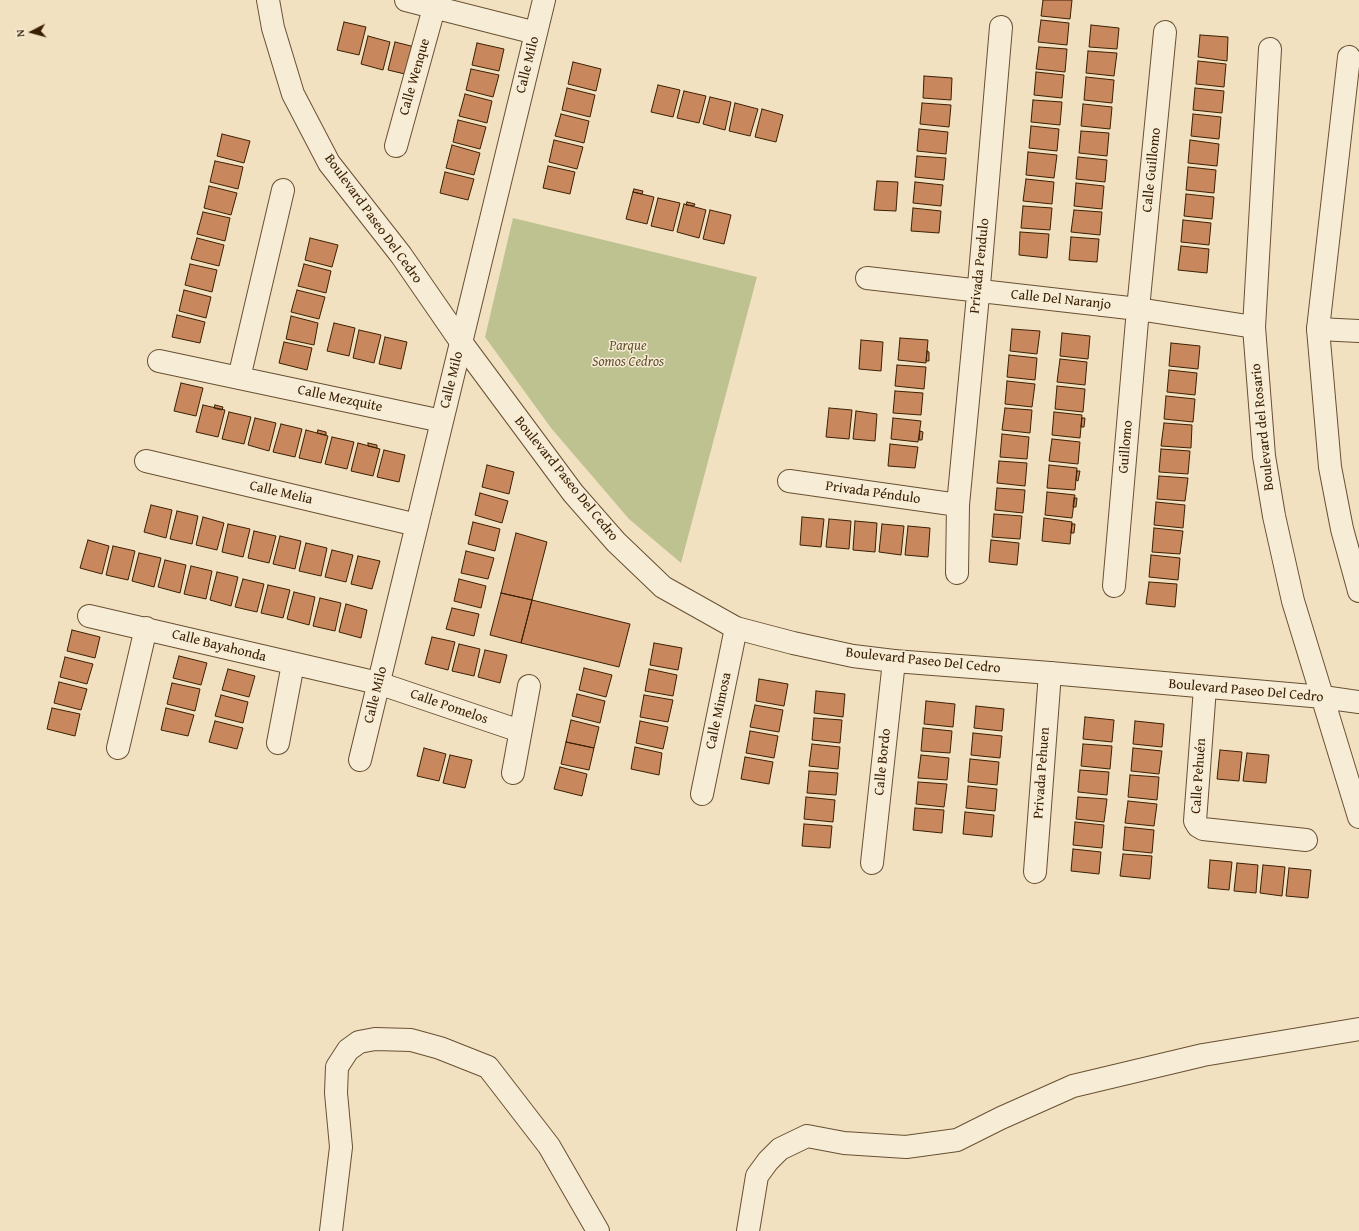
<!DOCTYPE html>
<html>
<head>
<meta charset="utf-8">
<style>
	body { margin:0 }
	#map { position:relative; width:1359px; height:1231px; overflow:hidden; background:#f2e1c0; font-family:"Gentium Book Plus",serif }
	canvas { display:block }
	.north { position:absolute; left:12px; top:12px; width:40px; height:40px; -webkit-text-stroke:3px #f7ecd6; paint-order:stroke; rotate:264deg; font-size:11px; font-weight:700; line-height:16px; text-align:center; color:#3a2002 }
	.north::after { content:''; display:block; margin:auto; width:14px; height:18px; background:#3a2002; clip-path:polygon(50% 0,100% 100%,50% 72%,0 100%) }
</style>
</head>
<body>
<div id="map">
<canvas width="1359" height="1231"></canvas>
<div class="north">N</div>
</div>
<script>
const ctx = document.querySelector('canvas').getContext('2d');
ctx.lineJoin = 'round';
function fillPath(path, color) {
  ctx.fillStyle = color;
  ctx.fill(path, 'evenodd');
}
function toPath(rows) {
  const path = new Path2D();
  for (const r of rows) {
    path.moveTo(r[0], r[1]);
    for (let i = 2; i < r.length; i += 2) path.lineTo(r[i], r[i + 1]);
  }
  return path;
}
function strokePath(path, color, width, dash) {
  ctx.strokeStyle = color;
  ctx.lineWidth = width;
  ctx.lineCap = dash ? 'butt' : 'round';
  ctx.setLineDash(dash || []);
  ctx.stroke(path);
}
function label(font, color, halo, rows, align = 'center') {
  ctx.font = font + ' "Gentium Book Plus",serif';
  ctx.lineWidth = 3;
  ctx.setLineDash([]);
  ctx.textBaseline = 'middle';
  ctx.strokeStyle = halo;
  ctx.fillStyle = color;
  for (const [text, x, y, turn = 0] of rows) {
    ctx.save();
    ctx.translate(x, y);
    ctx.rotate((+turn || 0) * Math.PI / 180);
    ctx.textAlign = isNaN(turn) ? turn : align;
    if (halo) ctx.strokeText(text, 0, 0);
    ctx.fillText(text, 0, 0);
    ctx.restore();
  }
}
fillPath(toPath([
	[513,218,757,277,681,563,629,519,551,428,485,337]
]), '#bec290');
const building = toPath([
	[1043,0,1072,0,1070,19,1041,16,1043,0],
	[1041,20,1069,23,1067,45,1038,42,1041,20],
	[344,22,366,27,359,55,337,50,344,22],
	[1091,25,1119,28,1117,49,1089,47,1091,25],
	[1200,35,1228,37,1227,61,1198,57,1200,35],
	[368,36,390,42,383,70,361,64,368,36],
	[395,42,415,47,409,75,388,70,395,42],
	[477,43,504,49,499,71,472,65,477,43],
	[1039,47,1067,49,1065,72,1036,69,1039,47],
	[1088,51,1117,53,1114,76,1086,73,1088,51],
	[1198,61,1226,64,1224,87,1196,84,1198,61],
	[573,62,601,69,596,91,568,84,573,62],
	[471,69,499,75,493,97,466,90,471,69],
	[1036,72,1064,75,1062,98,1034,95,1036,72],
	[924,76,952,78,951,100,923,98,924,76],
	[1086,77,1114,80,1112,103,1084,100,1086,77],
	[658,85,680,90,673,117,651,112,658,85],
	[567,88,595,95,590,117,562,110,567,88],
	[1195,88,1224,91,1222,113,1193,110,1195,88],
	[684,91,706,96,699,123,677,118,684,91],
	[465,94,492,101,487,123,459,116,465,94],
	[710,97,731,102,725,130,703,124,710,97],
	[1033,100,1062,102,1060,125,1031,122,1033,100],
	[735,103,758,109,750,136,729,131,735,103],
	[922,103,951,105,949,127,920,124,922,103],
	[1083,104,1112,107,1110,129,1081,126,1083,104],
	[762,109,783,115,776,142,755,137,762,109],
	[561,114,589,121,584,143,555,136,561,114],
	[1193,114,1221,117,1219,139,1191,136,1193,114],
	[458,120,486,127,480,149,453,142,458,120],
	[1031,126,1059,129,1057,151,1029,148,1031,126],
	[919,129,948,132,946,154,917,151,919,129],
	[1081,131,1109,133,1107,156,1079,153,1081,131],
	[222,134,250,141,244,163,217,156,222,134],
	[554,140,583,147,577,169,549,162,554,140],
	[1190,140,1219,144,1217,166,1188,163,1190,140],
	[452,145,480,153,474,175,446,168,452,145],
	[1028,152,1057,155,1054,178,1026,175,1028,152],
	[917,156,946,158,944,180,915,177,917,156],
	[1078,157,1107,160,1105,182,1076,179,1078,157],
	[215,161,243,167,238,189,210,182,215,161],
	[548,166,575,172,570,194,543,188,548,166],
	[1188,167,1216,170,1214,193,1186,190,1188,167],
	[445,172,474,179,468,200,440,193,445,172],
	[1026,179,1054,182,1052,204,1023,201,1026,179],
	[877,181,898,182,896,211,874,210,877,181],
	[915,182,943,185,941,206,913,203,915,182],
	[1076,183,1104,186,1102,209,1074,206,1076,183],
	[209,186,237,193,231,215,204,208,209,186],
	[634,189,643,191,642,194,633,192,634,189],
	[633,192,654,197,647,224,626,219,633,192],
	[1186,194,1214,197,1212,219,1184,216,1186,194],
	[658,198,680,203,673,231,651,226,658,198],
	[687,202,695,204,694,206,686,205,687,202],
	[684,204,706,210,699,238,677,232,684,204],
	[1023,206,1052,208,1050,230,1021,228,1023,206],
	[913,208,941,211,939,233,911,231,913,208],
	[710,210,731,215,724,244,703,239,710,210],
	[1074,210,1102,212,1100,235,1071,232,1074,210],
	[203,212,230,218,225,241,197,234,203,212],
	[1183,220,1211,223,1209,245,1181,242,1183,220],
	[1020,232,1049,234,1047,258,1019,255,1020,232],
	[1071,237,1099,239,1097,262,1069,260,1071,237],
	[197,238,224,245,219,266,191,259,197,238],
	[310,238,338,245,332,267,305,260,310,238],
	[1181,246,1209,249,1207,273,1178,270,1181,246],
	[190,264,217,270,212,292,185,285,190,264],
	[304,264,331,271,326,293,298,286,304,264],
	[184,290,211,297,206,318,179,311,184,290],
	[297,290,325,297,319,319,291,312,297,290],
	[177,315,205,322,200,343,172,337,177,315],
	[291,316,318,323,314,345,286,339,291,316],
	[334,323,355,328,349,356,327,351,334,323],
	[1012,329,1040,331,1037,354,1010,351,1012,329],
	[359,330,381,335,374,363,353,358,359,330],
	[1062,333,1090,336,1088,359,1060,356,1062,333],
	[385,337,407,342,401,369,379,364,385,337],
	[900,338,928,340,926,363,898,360,900,338],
	[861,340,883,342,881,371,859,369,861,340],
	[284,342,312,348,307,370,279,363,284,342],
	[1171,343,1200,346,1198,369,1169,366,1171,343],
	[927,351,929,352,929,361,926,361,927,351],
	[1009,355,1037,358,1035,380,1007,377,1009,355],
	[1060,359,1087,362,1085,385,1057,382,1060,359],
	[897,365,926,367,924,389,895,386,897,365],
	[1169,370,1197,373,1195,395,1167,392,1169,370],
	[1007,381,1035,384,1032,407,1005,404,1007,381],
	[181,383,203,388,196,416,174,411,181,383],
	[1057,386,1085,389,1083,412,1055,409,1057,386],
	[895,391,923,393,921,415,893,413,895,391],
	[1166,396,1195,399,1193,422,1164,419,1166,396],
	[203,405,225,410,218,437,196,432,203,405],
	[215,405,223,407,222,410,214,408,215,405],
	[829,408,852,410,849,439,826,437,829,408],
	[1005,408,1032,410,1030,433,1002,430,1005,408],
	[856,411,877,414,875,441,853,439,856,411],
	[229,412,251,417,244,444,222,439,229,412],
	[1054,412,1082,415,1080,438,1052,435,1054,412],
	[255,418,276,423,269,451,248,445,255,418],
	[893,418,921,421,918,442,891,439,893,418],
	[1082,418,1085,418,1084,427,1081,427,1082,418],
	[1164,423,1192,425,1191,448,1161,446,1164,423],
	[281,424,302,429,295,457,273,452,281,424],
	[306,430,328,436,321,463,299,458,306,430],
	[318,430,326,432,326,435,317,433,318,430],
	[920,431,923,432,922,440,919,440,920,431],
	[1002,434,1029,437,1027,459,1000,457,1002,434],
	[332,437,354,442,347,469,325,464,332,437],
	[1052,439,1080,442,1078,464,1049,461,1052,439],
	[358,443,380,449,373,476,351,471,358,443],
	[368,443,377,445,377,448,368,446,368,443],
	[890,444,918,447,915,468,888,466,890,444],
	[1161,449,1190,451,1188,474,1159,472,1161,449],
	[384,450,405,455,399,482,377,477,384,450],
	[999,461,1027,463,1025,486,997,483,999,461],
	[487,465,514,472,509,494,482,487,487,465],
	[1049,465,1077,468,1075,490,1047,488,1049,465],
	[1077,471,1080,471,1078,481,1076,480,1077,471],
	[1159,476,1188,478,1185,501,1157,499,1159,476],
	[997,488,1025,490,1023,513,995,510,997,488],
	[1047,492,1075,495,1072,518,1045,515,1047,492],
	[480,493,508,501,502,523,475,515,480,493],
	[1074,498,1077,498,1076,507,1073,507,1074,498],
	[1156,502,1185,505,1183,528,1154,525,1156,502],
	[151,505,172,510,166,538,144,532,151,505],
	[177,511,198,516,192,544,170,539,177,511],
	[994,514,1022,516,1020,539,992,537,994,514],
	[203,517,224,523,217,550,196,545,203,517],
	[802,517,824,519,821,547,800,545,802,517],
	[1044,518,1072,522,1070,544,1042,541,1044,518],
	[829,519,851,521,849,549,826,547,829,519],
	[855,521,877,523,875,552,853,550,855,521],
	[473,522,500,529,495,551,468,544,473,522],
	[228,524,250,529,243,557,222,552,228,524],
	[882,524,904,526,901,555,879,552,882,524],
	[1072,524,1075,524,1074,533,1071,533,1072,524],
	[908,526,930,528,928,557,905,555,908,526],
	[1154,528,1183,531,1180,554,1152,552,1154,528],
	[254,531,276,536,269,563,248,558,254,531],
	[516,533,547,542,532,600,501,593,516,533],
	[280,536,301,541,295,569,273,564,280,536],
	[88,540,109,546,102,574,80,568,88,540],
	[991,540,1019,543,1017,565,989,562,991,540],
	[306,543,327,548,321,576,299,571,306,543],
	[113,546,135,551,128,580,106,575,113,546],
	[332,550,353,555,346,582,325,577,332,550],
	[466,551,494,558,488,579,461,573,466,551],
	[139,553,161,558,154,587,132,581,139,553],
	[1151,555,1180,558,1178,580,1149,577,1151,555],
	[358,556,380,561,372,589,351,584,358,556],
	[165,560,186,565,180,593,158,587,165,560],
	[191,566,212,571,206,599,184,594,191,566],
	[217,572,238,577,231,606,210,600,217,572],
	[243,579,264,584,257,612,235,607,243,579],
	[459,579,486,586,481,608,454,601,459,579],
	[1149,582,1177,584,1175,607,1146,604,1149,582],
	[268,585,290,590,283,618,261,613,268,585],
	[294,592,315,597,309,625,287,619,294,592],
	[501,593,532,600,521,643,490,635,501,593],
	[320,598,341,603,335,631,313,626,320,598],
	[532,600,630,624,619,667,521,643,532,600],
	[346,604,367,610,361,638,339,632,346,604],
	[452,608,479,614,474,636,446,629,452,608],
	[72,630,100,637,95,658,67,651,72,630],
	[432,637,455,642,448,670,425,664,432,637],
	[654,643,682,648,678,670,650,665,654,643],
	[459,644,480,649,474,676,452,671,459,644],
	[485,650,507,655,500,683,478,677,485,650],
	[179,656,207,663,201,685,173,678,179,656],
	[65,657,93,664,87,684,60,677,65,657],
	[584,668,612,675,606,697,579,690,584,668],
	[228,669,255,676,249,697,222,690,228,669],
	[649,669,677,675,673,696,645,691,649,669],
	[759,679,788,684,784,706,756,701,759,679],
	[59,682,87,689,81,710,54,703,59,682],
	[172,683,200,689,195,711,167,704,172,683],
	[816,691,845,694,843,717,814,713,816,691],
	[577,694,605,701,600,723,572,716,577,694],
	[221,695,248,702,243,723,215,716,221,695],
	[644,695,673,700,668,722,640,717,644,695],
	[926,701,955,704,953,727,924,724,926,701],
	[755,705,783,710,779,732,750,727,755,705],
	[976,706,1004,709,1002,731,974,728,976,706],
	[52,708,80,714,75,736,47,729,52,708],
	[166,708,194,715,188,736,161,730,166,708],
	[1085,717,1114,720,1112,742,1083,739,1085,717],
	[814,718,842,720,840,743,812,740,814,718],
	[571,720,599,727,594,748,566,742,571,720],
	[215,721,243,728,237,749,209,742,215,721],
	[640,721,668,727,663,749,636,743,640,721],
	[1135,721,1164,724,1162,747,1133,744,1135,721],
	[923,728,952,731,950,753,921,751,923,728],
	[750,731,778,736,774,758,746,753,750,731],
	[973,733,1002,736,1000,758,971,755,973,733],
	[566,742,594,748,589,770,561,764,566,742],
	[812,744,840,747,838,769,809,766,812,744],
	[1083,744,1112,746,1110,769,1081,766,1083,744],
	[635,747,662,753,659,775,631,769,635,747],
	[424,748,446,754,439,781,417,776,424,748],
	[1133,748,1162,751,1159,774,1131,771,1133,748],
	[1220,750,1242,752,1239,781,1217,779,1220,750],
	[1247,753,1269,755,1266,783,1243,781,1247,753],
	[450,755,472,760,465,788,443,783,450,755],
	[921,755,949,758,947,780,918,778,921,755],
	[745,757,773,762,769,784,741,779,745,757],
	[970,759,999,762,997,785,968,782,970,759],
	[560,767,587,774,582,796,554,789,560,767],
	[1080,770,1109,772,1107,795,1078,792,1080,770],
	[809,771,838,773,836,795,807,793,809,771],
	[1130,775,1159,777,1157,800,1128,797,1130,775],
	[918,782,947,784,944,807,916,804,918,782],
	[968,786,997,789,995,811,966,808,968,786],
	[806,797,835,800,833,822,804,819,806,797],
	[1078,797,1107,799,1104,822,1076,819,1078,797],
	[1128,801,1157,804,1154,826,1125,823,1128,801],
	[915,808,944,810,942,833,913,830,915,808],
	[965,812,994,815,992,837,963,834,965,812],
	[1075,822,1104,825,1102,848,1073,845,1075,822],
	[804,824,832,826,830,848,802,846,804,824],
	[1125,827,1154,830,1152,853,1123,850,1125,827],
	[1073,849,1101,852,1099,874,1071,871,1073,849],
	[1123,854,1152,856,1150,879,1120,876,1123,854],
	[1210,860,1232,862,1229,890,1208,888,1210,860],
	[1237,863,1258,865,1256,893,1234,891,1237,863],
	[1263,865,1285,867,1282,896,1260,893,1263,865],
	[1289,868,1311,870,1308,898,1286,896,1289,868]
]);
fillPath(building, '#c8875d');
strokePath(building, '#3a2002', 1);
const minor = toPath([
	[406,0,536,33],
	[396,146,434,8],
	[867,278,1138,309,1254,327],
	[1318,329,1359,331],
	[159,361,442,421],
	[239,378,283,190],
	[146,461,417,525],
	[789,481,958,505],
	[957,573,958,505,980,274,1001,27],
	[1114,586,1138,309,1165,32],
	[89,616,378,683,520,731],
	[1205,688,1195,821,1198,826,1203,829,1306,840],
	[278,743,293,664],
	[118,748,146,628],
	[360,760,544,0],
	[513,773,529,686],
	[702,794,736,628],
	[872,863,894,661],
	[1035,872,1050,673],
	[331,1231,341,1147,336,1093,337,1067,348,1050,359,1042,375,1039,411,1040,440,1048,488,1067,549,1146,598,1231],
	[748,1231,757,1176,768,1161,780,1149,807,1136,844,1143,906,1147,957,1140,1001,1118,1073,1086,1203,1055,1359,1029]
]);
const tertiary = toPath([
	[268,0,273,28,293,94,329,163,401,255,461,342,573,493,616,542,663,587,736,628,793,643,853,656,894,661,1050,673,1323,697,1359,702],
	[1270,49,1254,327,1264,456,1274,516,1293,601,1359,817],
	[1349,57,1318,329,1330,467,1342,529,1359,591]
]);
strokePath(minor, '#685032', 24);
strokePath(tertiary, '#685032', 24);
strokePath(minor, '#f7ecd6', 22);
strokePath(tertiary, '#f7ecd6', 22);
label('14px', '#3a2002', '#f7ecd6', [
	["Calle Milo",528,65,-76],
	["Calle Wenque",415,77,-74],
	["Calle Guillomo",1152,170,-84],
	["Boulevard Paseo Del Cedro",373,219,54],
	["Privada Pendulo",980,266,-84],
	["Calle Del Naranjo",1061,300,6],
	["Calle Milo",452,380,-76],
	["Calle Mezquite",340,399,12],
	["Boulevard del Rosario",1263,427,-96],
	["Guillomo",1126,447,-85],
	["Boulevard Paseo Del Cedro",566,479,51],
	["Calle Melia",281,493,13],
	["Privada Péndulo",873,493,8],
	["Calle Bayahonda",219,646,14],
	["Boulevard Paseo Del Cedro",923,661,6],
	["Boulevard Paseo Del Cedro",1246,691,5],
	["Calle Milo",376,695,-76],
	["Calle Pomelos",449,707,19],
	["Calle Mimosa",719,711,-78],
	["Calle Bordo",883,762,-84],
	["Privada Pehuen",1042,773,-86],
	["Calle Pehuén",1199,776,-86]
]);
label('italic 14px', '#62512d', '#f7ecd6', [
	["Parque",628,346],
	["Somos Cedros",628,362]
]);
</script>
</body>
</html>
